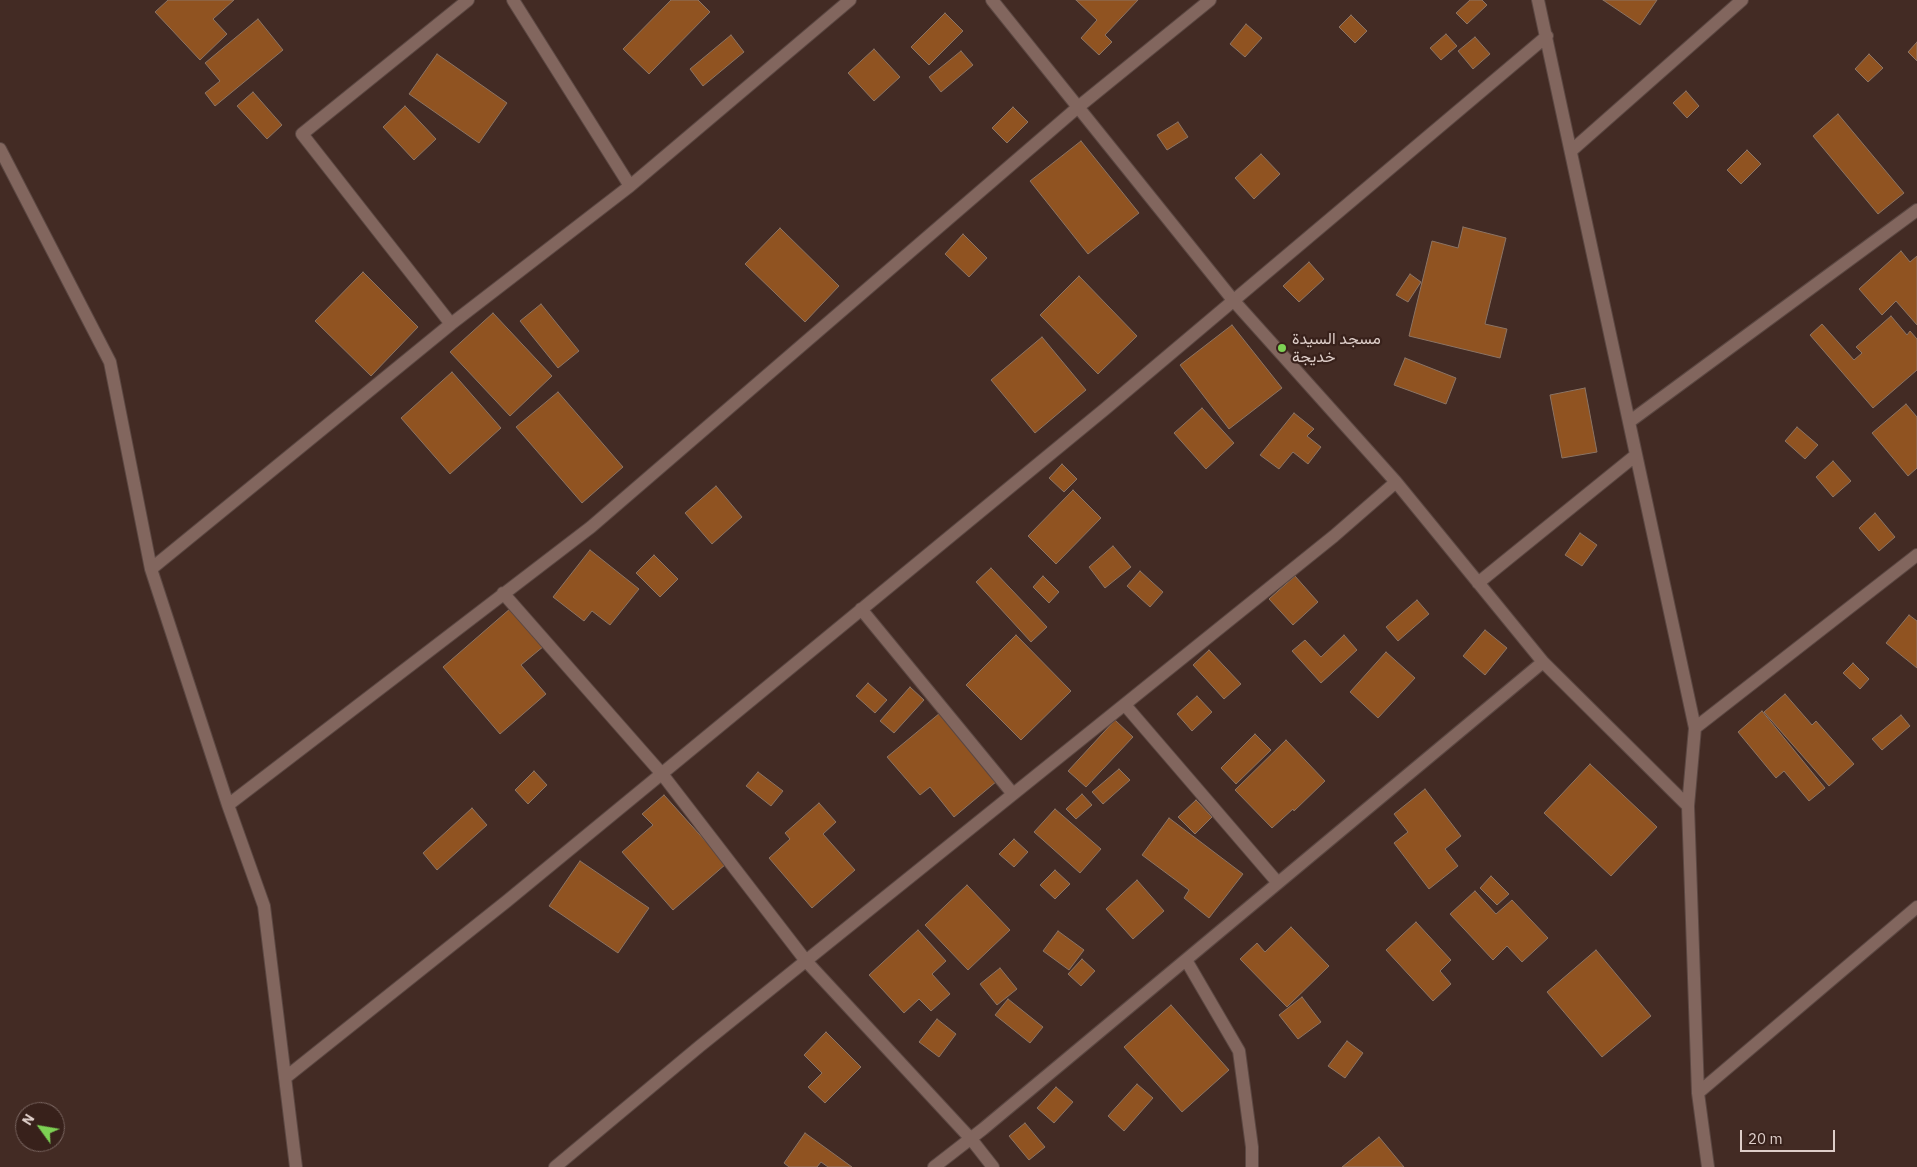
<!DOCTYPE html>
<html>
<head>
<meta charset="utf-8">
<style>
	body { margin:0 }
	#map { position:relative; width:1917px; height:1167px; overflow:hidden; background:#432b24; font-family:"IBM Plex Sans",sans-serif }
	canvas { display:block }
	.north { position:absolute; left:15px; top:1102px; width:50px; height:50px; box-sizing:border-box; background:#38211b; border:1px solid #7a6661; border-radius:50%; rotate:302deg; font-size:14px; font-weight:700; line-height:20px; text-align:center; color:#decec9 }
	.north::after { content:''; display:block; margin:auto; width:18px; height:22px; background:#7dd154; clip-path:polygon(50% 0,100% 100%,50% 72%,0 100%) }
	.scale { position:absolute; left:1740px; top:1130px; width:95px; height:22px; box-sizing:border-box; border:2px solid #decec9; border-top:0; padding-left:6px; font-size:15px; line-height:18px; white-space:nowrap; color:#decec9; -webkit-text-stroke:4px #38211b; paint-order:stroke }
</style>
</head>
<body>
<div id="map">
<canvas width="1917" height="1167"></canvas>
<div class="north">N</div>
<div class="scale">20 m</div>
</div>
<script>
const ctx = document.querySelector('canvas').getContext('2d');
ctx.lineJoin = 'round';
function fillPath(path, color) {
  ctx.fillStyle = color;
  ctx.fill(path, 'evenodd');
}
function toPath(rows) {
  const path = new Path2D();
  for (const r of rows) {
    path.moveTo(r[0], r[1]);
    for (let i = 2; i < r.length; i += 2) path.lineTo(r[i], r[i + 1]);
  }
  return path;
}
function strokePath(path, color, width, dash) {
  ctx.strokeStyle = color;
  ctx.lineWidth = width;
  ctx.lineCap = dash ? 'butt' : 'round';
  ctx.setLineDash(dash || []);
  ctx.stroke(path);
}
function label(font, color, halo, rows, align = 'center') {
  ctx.font = font + ' "IBM Plex Sans",Vazirmatn,sans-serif';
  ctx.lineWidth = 4.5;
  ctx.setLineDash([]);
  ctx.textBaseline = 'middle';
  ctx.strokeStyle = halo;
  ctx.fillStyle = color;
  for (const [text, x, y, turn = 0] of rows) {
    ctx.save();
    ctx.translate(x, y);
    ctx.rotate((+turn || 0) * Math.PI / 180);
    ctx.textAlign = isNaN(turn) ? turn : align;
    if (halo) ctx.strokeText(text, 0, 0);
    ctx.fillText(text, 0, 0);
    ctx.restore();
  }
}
const building = toPath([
	[168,0,234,0,213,19,227,34,200,60,155,12,168,0],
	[671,0,698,0,710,12,649,74,623,49,671,0],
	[1076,0,1138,0,1105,35,1112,42,1099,55,1081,38,1097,20,1076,0],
	[1470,0,1482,0,1487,5,1467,24,1456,13,1470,0],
	[1603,0,1657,0,1640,25,1603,0],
	[945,13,963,31,929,65,911,47,945,13],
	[1351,15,1367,31,1355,43,1339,27,1351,15],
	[258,19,283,50,215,106,205,93,220,81,205,63,258,19],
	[1246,24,1262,38,1245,57,1230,44,1246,24],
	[1446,34,1457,46,1441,60,1430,48,1446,34],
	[731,35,744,52,703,86,690,69,731,35],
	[1475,37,1490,54,1473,69,1458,51,1475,37],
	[1917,42,1917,61,1908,52,1917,42],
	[874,49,900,77,874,101,848,73,874,49],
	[961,51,973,65,941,92,929,77,961,51],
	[437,54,507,103,479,143,409,94,437,54],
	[1869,54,1883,68,1868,82,1855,69,1869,54],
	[1686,91,1699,106,1687,118,1673,103,1686,91],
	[253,92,282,125,267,139,237,106,253,92],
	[405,106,436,139,414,160,383,127,405,106],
	[1013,107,1028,122,1007,143,992,128,1013,107],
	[1838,114,1904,193,1878,214,1813,136,1838,114],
	[1178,122,1188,137,1167,150,1157,135,1178,122],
	[1081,141,1139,213,1088,254,1030,181,1081,141],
	[1747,150,1761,164,1741,184,1727,170,1747,150],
	[1261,154,1280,174,1254,199,1235,178,1261,154],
	[1463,227,1506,238,1485,324,1507,329,1500,358,1409,336,1432,241,1458,248,1463,227],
	[780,228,839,286,805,322,745,264,780,228],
	[963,234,987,258,969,277,945,254,963,234],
	[1901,251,1910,262,1917,256,1917,325,1896,301,1882,315,1859,289,1901,251],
	[1309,262,1324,279,1299,302,1283,286,1309,262],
	[363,272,418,327,371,376,315,321,363,272],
	[1410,274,1421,282,1408,302,1396,295,1410,274],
	[1079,276,1137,336,1098,374,1040,315,1079,276],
	[541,304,579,351,558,368,520,321,541,304],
	[493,313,552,376,510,416,450,352,493,313],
	[1891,316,1907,335,1910,331,1917,339,1917,370,1873,408,1810,335,1822,324,1854,360,1862,353,1856,347,1891,316],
	[1232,325,1282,388,1229,429,1180,365,1232,325],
	[1042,337,1086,390,1035,433,991,380,1042,337],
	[1405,358,1456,378,1446,404,1394,385,1405,358],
	[452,372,501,428,450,474,401,418,452,372],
	[1585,388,1597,452,1562,458,1550,395,1585,388],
	[558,392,623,467,582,503,516,427,558,392],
	[1906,404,1917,417,1917,468,1908,476,1872,433,1906,404],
	[1202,408,1234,443,1206,469,1174,433,1202,408],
	[1294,413,1314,429,1307,436,1321,447,1308,464,1293,452,1279,469,1260,455,1294,413],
	[1797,427,1818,445,1805,459,1785,441,1797,427],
	[1833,461,1851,481,1833,497,1816,477,1833,461],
	[1062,464,1077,479,1064,492,1049,478,1062,464],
	[716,486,742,517,712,544,685,513,716,486],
	[1073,490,1101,518,1056,564,1028,536,1073,490],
	[1875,513,1895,537,1879,551,1859,528,1875,513],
	[1580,533,1597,545,1582,566,1565,555,1580,533],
	[1113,546,1131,567,1105,588,1089,567,1113,546],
	[590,550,639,589,610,625,592,611,584,621,553,597,590,550],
	[654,555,678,579,660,597,636,573,654,555],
	[991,568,1047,627,1031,642,976,582,991,568],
	[1140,571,1163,592,1150,607,1127,586,1140,571],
	[1043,576,1059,592,1049,603,1033,587,1043,576],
	[1295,576,1318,602,1293,625,1269,599,1295,576],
	[1417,600,1429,614,1398,641,1386,627,1417,600],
	[511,608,544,646,521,665,546,694,500,734,443,667,511,608],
	[1909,615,1917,621,1917,668,1886,643,1909,615],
	[1485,630,1507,648,1485,675,1463,656,1485,630],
	[1016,635,1071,691,1021,740,966,685,1016,635],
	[1344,635,1357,650,1321,683,1292,651,1305,640,1321,657,1344,635],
	[1209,650,1241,684,1224,699,1193,665,1209,650],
	[1386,652,1415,678,1378,718,1350,692,1386,652],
	[1853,663,1869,679,1860,689,1843,673,1853,663],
	[868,683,887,700,875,713,856,696,868,683],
	[910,687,924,700,894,733,880,721,910,687],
	[1785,694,1812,725,1816,721,1854,764,1829,786,1764,712,1785,694],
	[1197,696,1212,712,1192,731,1177,714,1197,696],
	[1762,711,1825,788,1809,801,1784,771,1776,778,1738,732,1762,711],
	[940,713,997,781,954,817,930,787,920,795,887,757,940,713],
	[1901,715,1910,726,1882,750,1872,739,1901,715],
	[1115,720,1133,737,1086,787,1068,771,1115,720],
	[1255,734,1271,750,1236,784,1221,768,1255,734],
	[1286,740,1325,781,1294,811,1293,809,1272,828,1235,790,1286,740],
	[1590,764,1657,827,1611,876,1544,813,1590,764],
	[1119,769,1130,780,1103,804,1092,792,1119,769],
	[534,771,547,785,528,804,515,790,534,771],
	[758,772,783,791,771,806,746,786,758,772],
	[1425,789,1461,836,1445,849,1458,866,1429,889,1394,843,1408,832,1394,814,1425,789],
	[1082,794,1092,805,1076,819,1066,809,1082,794],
	[664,795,726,864,673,910,622,852,653,825,642,814,664,795],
	[1196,800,1212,817,1195,834,1178,817,1196,800],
	[819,803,836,822,823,834,855,870,812,908,769,858,790,839,785,833,819,803],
	[472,808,487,825,437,870,423,853,472,808],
	[1055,809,1101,849,1080,873,1034,832,1055,809],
	[1169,818,1243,874,1209,918,1184,898,1189,890,1142,855,1169,818],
	[1014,839,1028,852,1014,867,999,854,1014,839],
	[580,861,649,908,618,953,549,906,580,861],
	[1055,870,1070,884,1055,899,1040,885,1055,870],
	[1491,876,1509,894,1497,905,1480,888,1491,876],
	[1137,880,1164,911,1133,939,1106,909,1137,880],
	[967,885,1010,930,968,970,925,925,967,885],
	[1475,891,1496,914,1512,900,1548,938,1522,962,1507,946,1493,960,1450,914,1475,891],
	[1416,922,1451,960,1440,971,1451,984,1433,1001,1386,950,1416,922],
	[1291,927,1329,966,1287,1007,1240,959,1257,943,1265,952,1291,927],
	[918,930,946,961,932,974,950,994,931,1011,919,999,904,1013,869,975,918,930],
	[1058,931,1084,950,1069,970,1043,951,1058,931],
	[1596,950,1651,1016,1602,1057,1547,992,1596,950],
	[1082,959,1095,971,1081,986,1068,974,1082,959],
	[1000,968,1017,989,997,1005,980,984,1000,968],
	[1302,997,1321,1022,1298,1039,1279,1015,1302,997],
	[1008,999,1043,1027,1030,1043,995,1015,1008,999],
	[1171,1005,1229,1070,1182,1112,1124,1047,1171,1005],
	[937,1019,956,1034,939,1057,919,1042,937,1019],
	[826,1032,861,1067,825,1103,808,1087,822,1073,804,1055,826,1032],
	[1347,1041,1363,1053,1345,1078,1328,1066,1347,1041],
	[1137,1084,1153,1098,1124,1131,1108,1116,1137,1084],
	[1056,1087,1073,1102,1054,1123,1037,1108,1056,1087],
	[1025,1123,1045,1147,1029,1160,1009,1136,1025,1123],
	[805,1133,852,1167,828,1167,821,1162,817,1167,789,1167,784,1163,805,1133],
	[1379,1137,1404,1167,1342,1167,1379,1137]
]);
fillPath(building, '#905321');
strokePath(building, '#8c7464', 1);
const minor = toPath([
	[513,0,630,186],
	[992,0,1233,300,1396,482,1543,662,1688,806],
	[1538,0,1695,728,1688,806,1698,1093,1708,1167],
	[0,149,110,362,151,569,228,805,264,906,296,1167],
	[1571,151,1742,0],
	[451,324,302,134,468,0],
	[1629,422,1917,210],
	[151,569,451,324,630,186,850,0],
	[1478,583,1636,455],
	[503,593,662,774,806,961,971,1139,993,1167],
	[861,609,1013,794],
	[1125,705,1278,883],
	[1695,728,1917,555],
	[228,805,591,527,1077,108,1210,0],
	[1186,960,1239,1051,1252,1147,1252,1167],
	[285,1078,507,901,1105,409,1547,36],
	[1698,1093,1917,907],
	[555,1167,700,1046,1334,536,1396,482],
	[934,1167,983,1129,1543,662]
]);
strokePath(minor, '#5b4742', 14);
strokePath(minor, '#82665e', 12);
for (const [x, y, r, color] of [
	[1282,348,5,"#7dd154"]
]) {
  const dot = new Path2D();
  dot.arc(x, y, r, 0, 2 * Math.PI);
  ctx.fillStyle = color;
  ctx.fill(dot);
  strokePath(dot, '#38211b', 2);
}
label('16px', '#decec9', '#38211b', [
	["مسجد السيدة",1292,339],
	["خديجة",1292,357]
], 'left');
</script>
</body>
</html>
